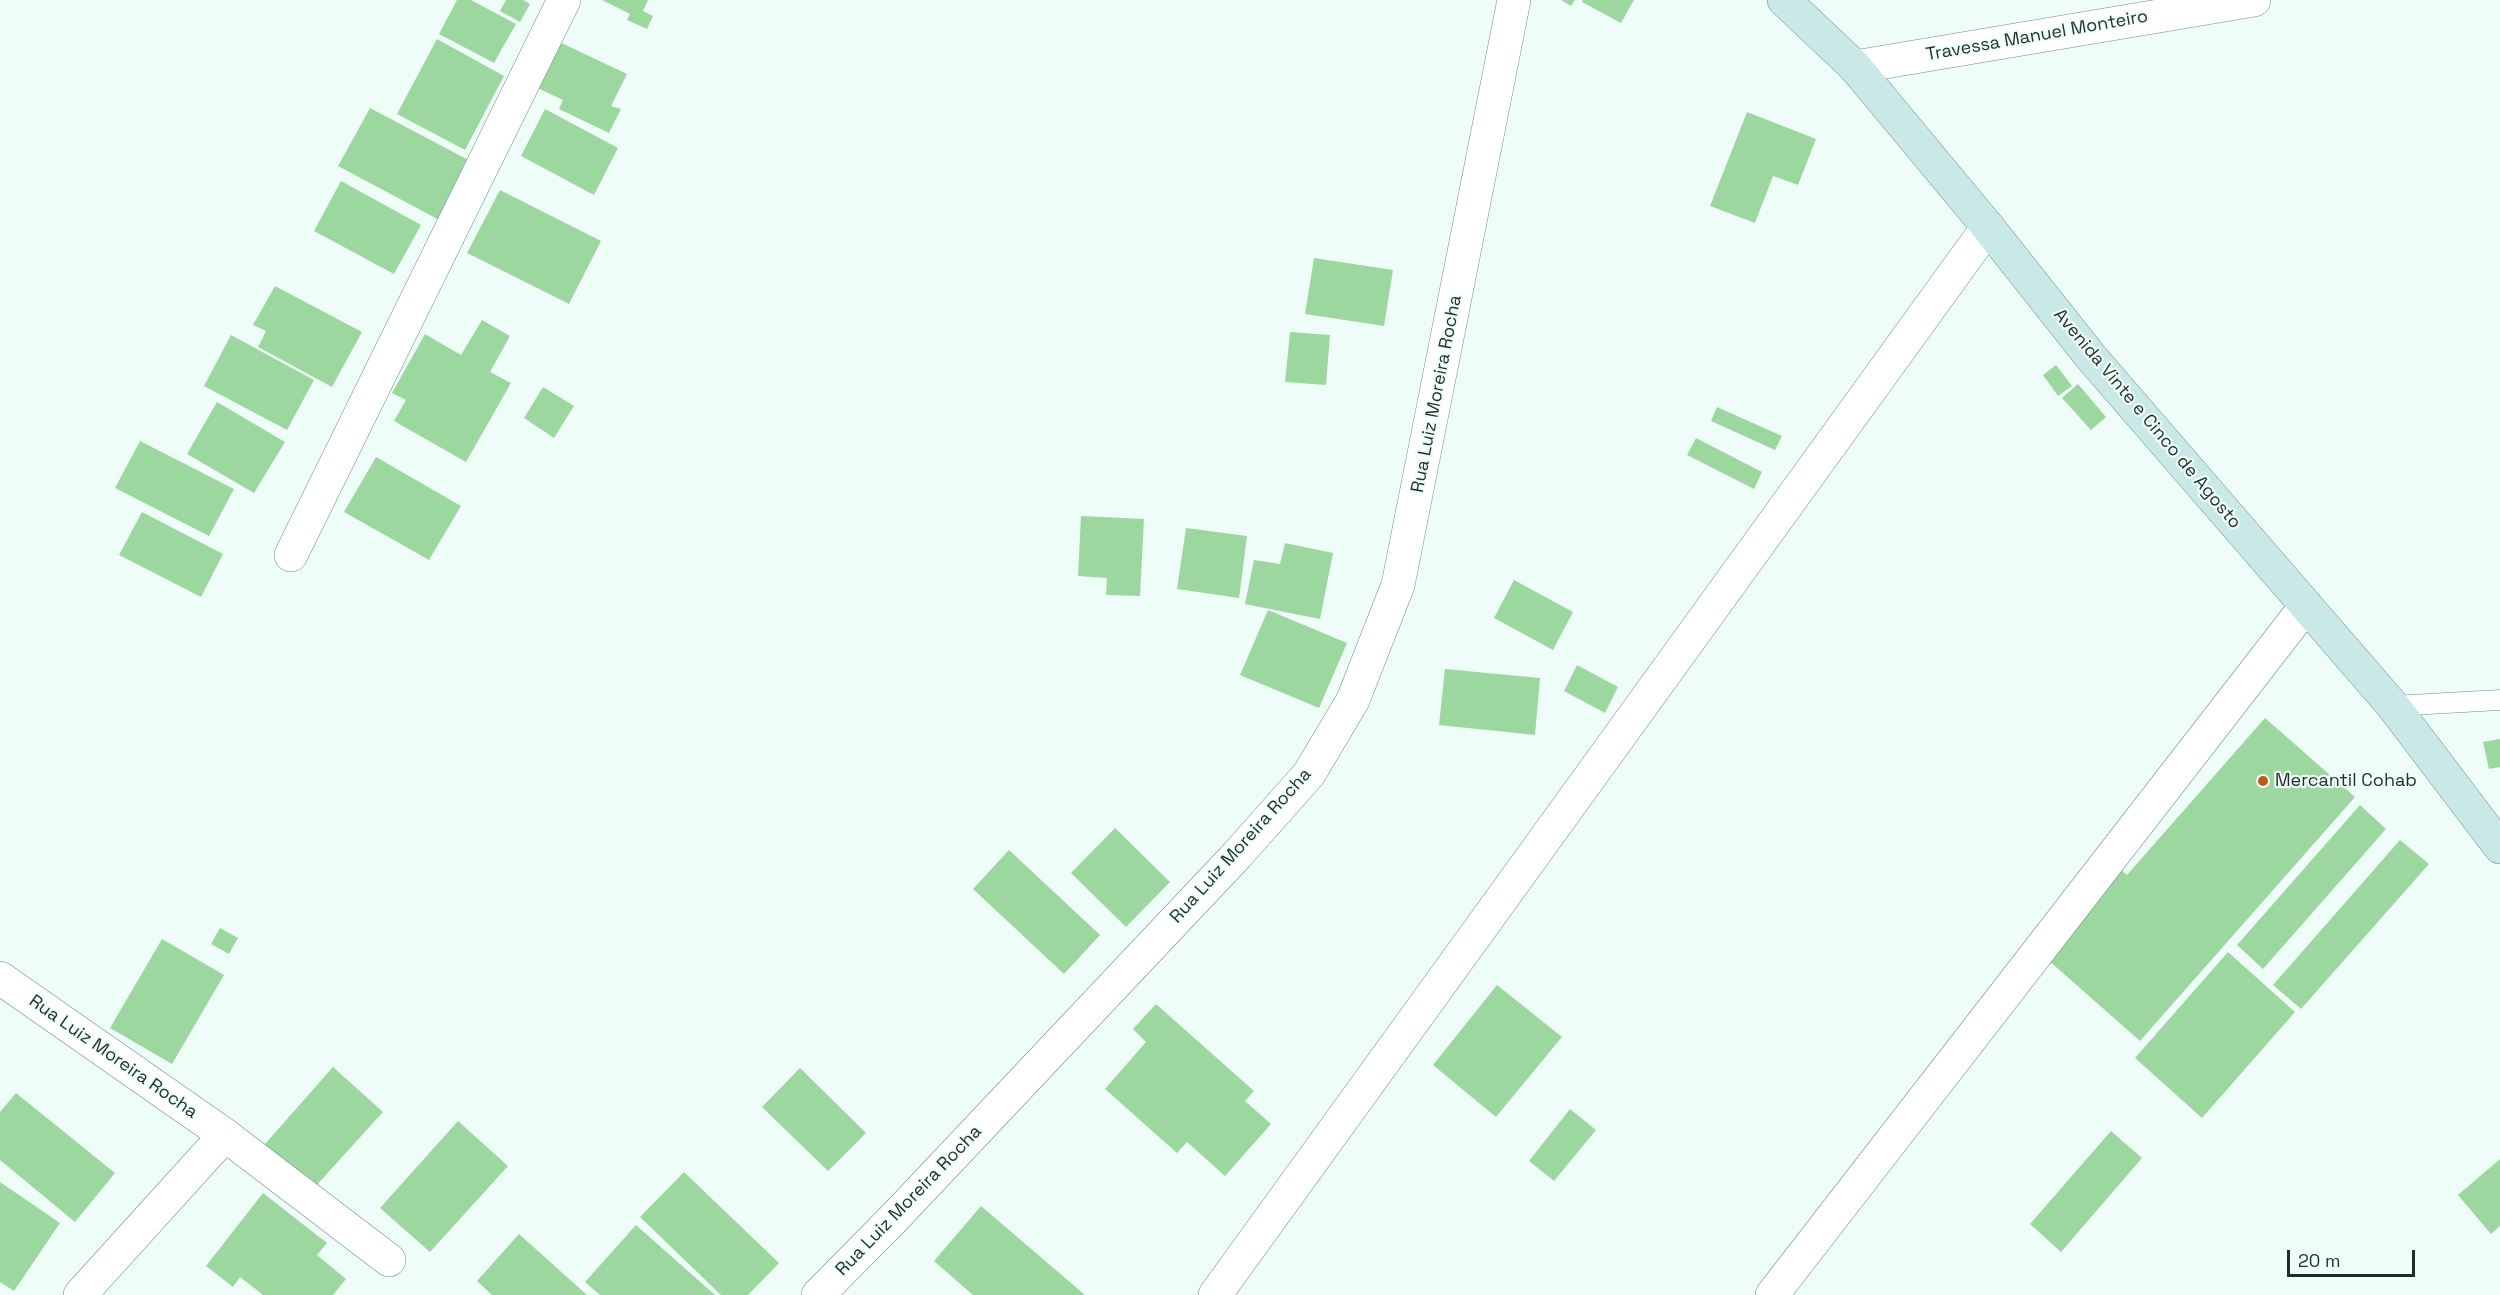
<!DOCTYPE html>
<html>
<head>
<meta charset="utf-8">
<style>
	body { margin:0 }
	#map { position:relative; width:2500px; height:1295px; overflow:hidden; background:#effdf8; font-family:"Space Grotesk",sans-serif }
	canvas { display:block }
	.scale { position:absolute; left:2287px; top:1250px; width:128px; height:27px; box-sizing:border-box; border:3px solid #1f2e28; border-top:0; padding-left:8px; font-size:18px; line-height:21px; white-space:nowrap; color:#1f2e28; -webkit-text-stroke:4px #effdf8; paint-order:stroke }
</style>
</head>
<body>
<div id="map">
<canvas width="2500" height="1295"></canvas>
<div class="scale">20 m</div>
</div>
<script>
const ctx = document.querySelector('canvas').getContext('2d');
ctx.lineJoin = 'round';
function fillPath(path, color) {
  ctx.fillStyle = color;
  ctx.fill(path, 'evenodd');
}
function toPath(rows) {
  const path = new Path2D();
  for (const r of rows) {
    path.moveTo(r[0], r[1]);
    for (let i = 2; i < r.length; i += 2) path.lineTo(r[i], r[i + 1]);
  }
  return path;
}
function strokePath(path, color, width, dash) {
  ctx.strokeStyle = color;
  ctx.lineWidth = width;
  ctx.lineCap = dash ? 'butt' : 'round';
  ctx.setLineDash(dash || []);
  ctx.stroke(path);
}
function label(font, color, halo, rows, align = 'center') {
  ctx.font = font + ' "Space Grotesk",sans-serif';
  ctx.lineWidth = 4.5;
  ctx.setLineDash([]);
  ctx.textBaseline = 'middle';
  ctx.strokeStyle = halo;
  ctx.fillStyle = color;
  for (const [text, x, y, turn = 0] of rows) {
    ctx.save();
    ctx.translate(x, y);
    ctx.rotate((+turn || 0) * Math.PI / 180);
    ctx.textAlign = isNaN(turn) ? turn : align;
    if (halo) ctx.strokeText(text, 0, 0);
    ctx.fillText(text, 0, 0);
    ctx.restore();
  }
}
fillPath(toPath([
	[457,0,471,0,516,24,494,63,439,34],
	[506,0,523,0,530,4,520,22,500,11],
	[602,0,648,0,643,11,653,16,647,29,627,20,630,14],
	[1561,0,1575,0,1571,6],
	[1583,0,1634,0,1621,23,1582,2],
	[437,39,504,76,465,150,397,114],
	[553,39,627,74,611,106,621,109,609,133,559,109,563,100,531,85],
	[370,108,474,163,443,222,338,166],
	[545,109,618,148,594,195,521,156],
	[1747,112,1816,139,1798,185,1773,176,1755,223,1710,206],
	[341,181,421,225,394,274,314,231],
	[500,190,601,241,569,304,467,253],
	[1314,258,1393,270,1384,326,1305,314],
	[275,286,362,332,332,387,258,347,266,331,253,325],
	[482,320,510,336,490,372,511,383,466,462,394,421,406,400,392,393,425,334,461,355],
	[1290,332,1330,335,1326,385,1285,382],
	[231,335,314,380,287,430,204,386],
	[2056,365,2072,386,2058,396,2043,375],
	[2078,384,2106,417,2091,430,2062,398],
	[543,387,574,406,554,438,524,418],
	[217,402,285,442,254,493,187,454],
	[1717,407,1782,436,1775,450,1711,421],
	[1696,438,1762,472,1754,489,1687,455],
	[140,441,234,489,209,536,115,488],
	[376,457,461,506,429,560,344,512],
	[142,512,223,554,201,597,119,555],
	[1081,516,1144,519,1140,596,1106,595,1107,578,1078,576],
	[1186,528,1247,536,1239,598,1177,589],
	[1285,543,1333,553,1320,619,1245,604,1254,560,1280,564],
	[1514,580,1573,612,1553,650,1494,618],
	[1268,610,1347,643,1319,708,1240,675],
	[1577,665,1618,687,1605,713,1564,691],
	[1445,669,1540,678,1535,735,1439,725],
	[2265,718,2355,797,2140,1041,2039,952,2115,865,2127,875],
	[2500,739,2500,767,2489,769,2483,742],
	[2360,805,2386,829,2263,969,2237,945],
	[1115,828,1170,882,1126,927,1071,873],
	[2400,840,2429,864,2301,1009,2273,985],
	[1009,850,1100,935,1064,974,973,889],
	[220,928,238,938,229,954,211,944],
	[162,939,224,975,172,1064,110,1028],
	[2228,952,2295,1012,2202,1118,2135,1058],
	[1497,985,1562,1037,1496,1117,1433,1065],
	[1156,1004,1254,1091,1245,1101,1271,1124,1225,1176,1187,1142,1177,1153,1105,1089,1146,1042,1133,1029],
	[333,1067,383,1112,314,1188,265,1144],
	[800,1068,866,1133,828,1171,762,1107],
	[16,1093,115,1173,75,1222,0,1160,0,1112],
	[1570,1109,1596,1130,1554,1181,1529,1161],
	[458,1121,508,1166,430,1252,380,1208],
	[2111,1131,2142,1158,2061,1252,2030,1224],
	[2500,1159,2500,1226,2491,1234,2458,1195],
	[684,1172,779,1263,748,1295,721,1295,640,1217],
	[0,1182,60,1223,14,1291,0,1282],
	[263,1193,327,1243,317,1255,346,1279,333,1295,263,1295,240,1277,233,1287,206,1266],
	[981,1206,1085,1295,973,1295,934,1261],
	[636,1225,715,1295,600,1295,585,1282],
	[519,1234,587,1295,492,1295,477,1281]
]), '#9dd7a0');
const service = toPath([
	[2393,706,2500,700]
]);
const minor = toPath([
	[1855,67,2254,0],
	[291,555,564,0],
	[0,978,225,1135,389,1260],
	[80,1295,225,1135],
	[818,1295,897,1215,1237,855,1309,774,1353,700,1398,585,1514,0],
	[1215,1295,1988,227],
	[1772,1295,2306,606]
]);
const secondary = toPath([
	[1784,0,1855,67,1988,227,2091,357,2393,706,2500,847]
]);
strokePath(service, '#6c8e82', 21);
strokePath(minor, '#6c8e82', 34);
strokePath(secondary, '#6c8e82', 34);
strokePath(service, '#fff', 20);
strokePath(minor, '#fff', 33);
strokePath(secondary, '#c9e8e8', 33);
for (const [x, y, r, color] of [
	[2263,781,6,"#be5e1b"]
]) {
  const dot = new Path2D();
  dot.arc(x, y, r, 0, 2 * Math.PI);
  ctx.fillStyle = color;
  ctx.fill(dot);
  strokePath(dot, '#effdf8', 2);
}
label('18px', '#1f2e28', '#effdf8', [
	["Travessa Manuel Monteiro",2037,36,-10],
	["Rua Luiz Moreira Rocha",1437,394,-79],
	["Avenida Vinte e Cinco de Agosto",2147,419,50],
	["Rua Luiz Moreira Rocha",1241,846,-48],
	["Rua Luiz Moreira Rocha",113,1057,35],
	["Rua Luiz Moreira Rocha",909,1201,-46]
]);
label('18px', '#1f2e28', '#effdf8', [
	["Mercantil Cohab",2275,781]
], 'left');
</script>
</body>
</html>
